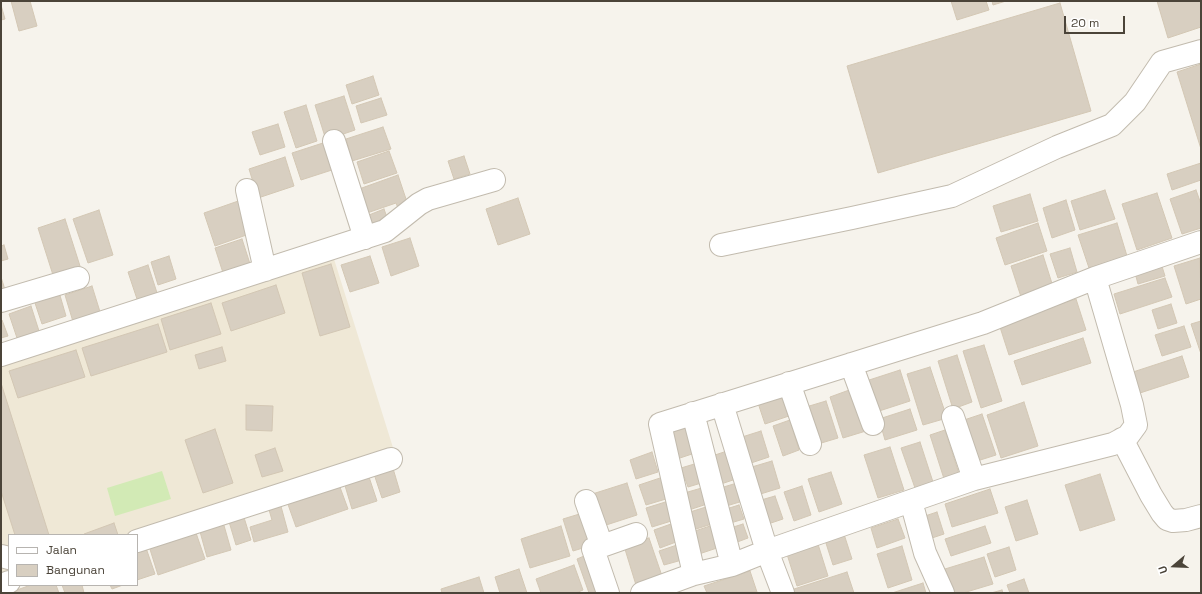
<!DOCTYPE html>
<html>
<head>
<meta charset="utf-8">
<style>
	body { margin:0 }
	#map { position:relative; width:1202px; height:594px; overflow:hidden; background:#f6f3ec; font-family:"Space Grotesk",sans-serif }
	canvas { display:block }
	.frame { position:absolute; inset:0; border:2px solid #4b4439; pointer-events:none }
	.legend { position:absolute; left:8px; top:534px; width:130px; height:52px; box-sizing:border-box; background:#fff; border:1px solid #b7b4b0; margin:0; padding:5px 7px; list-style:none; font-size:12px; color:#4b4439 }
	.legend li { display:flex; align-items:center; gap:8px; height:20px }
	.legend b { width:20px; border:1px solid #b7b4b0 }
	.north { position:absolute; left:1154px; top:546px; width:40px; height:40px; -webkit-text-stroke:3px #fff; paint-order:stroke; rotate:251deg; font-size:11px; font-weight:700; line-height:16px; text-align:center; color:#4b4439 }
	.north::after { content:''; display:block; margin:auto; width:14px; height:18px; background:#4b4439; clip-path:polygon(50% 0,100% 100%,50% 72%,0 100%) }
	.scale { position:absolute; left:1064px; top:16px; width:61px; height:18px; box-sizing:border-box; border:2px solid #4b4439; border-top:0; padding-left:5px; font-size:12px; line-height:14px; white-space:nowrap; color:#4b4439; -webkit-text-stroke:3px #fff; paint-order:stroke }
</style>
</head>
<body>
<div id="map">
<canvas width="1202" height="594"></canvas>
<div class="frame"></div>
<ul class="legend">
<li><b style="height:5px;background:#fff"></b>Jalan</li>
<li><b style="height:11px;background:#d8cfc1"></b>Bangunan</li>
</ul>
<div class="north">U</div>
<div class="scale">20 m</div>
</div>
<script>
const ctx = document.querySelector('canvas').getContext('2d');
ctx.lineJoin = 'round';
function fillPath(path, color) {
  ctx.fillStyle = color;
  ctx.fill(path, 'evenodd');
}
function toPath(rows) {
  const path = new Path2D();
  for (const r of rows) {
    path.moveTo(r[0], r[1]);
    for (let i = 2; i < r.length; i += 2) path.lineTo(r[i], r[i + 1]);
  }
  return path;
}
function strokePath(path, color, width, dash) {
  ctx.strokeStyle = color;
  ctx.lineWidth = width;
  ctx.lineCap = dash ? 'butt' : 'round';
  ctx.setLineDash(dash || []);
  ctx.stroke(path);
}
fillPath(toPath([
	[334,259,395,454,137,535,9,535,9,576,1,578,1,365]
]), '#efe8d6');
fillPath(toPath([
	[162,471,171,499,115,516,107,488]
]), '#d2eab5');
const building = toPath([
	[11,1,30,1,37,26,19,31,11,1],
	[951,1,986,1,989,10,957,20,951,1],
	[992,1,1006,1,993,5,992,1],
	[1157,1,1201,1,1201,27,1168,38,1157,1],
	[1060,3,1091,111,878,173,847,66,1060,3],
	[1,5,5,19,1,20,1,5],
	[1201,64,1201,149,1177,72,1201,64],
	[373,76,379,95,352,104,346,85,373,76],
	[344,96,355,130,326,140,315,105,344,96],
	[381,98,387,115,361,123,356,106,381,98],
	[306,105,317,141,296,148,284,112,306,105],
	[278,124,285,147,260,155,252,132,278,124],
	[383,127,391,149,352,161,346,139,383,127],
	[326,142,335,169,301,180,292,153,326,142],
	[389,151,397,173,364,184,357,162,389,151],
	[464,156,470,174,454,179,448,161,464,156],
	[285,157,294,186,258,198,249,169,285,157],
	[1201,163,1201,180,1172,190,1167,174,1201,163],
	[398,175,408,205,398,208,396,203,367,213,359,189,398,175],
	[1105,190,1115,219,1080,230,1071,201,1105,190],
	[1196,190,1201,204,1201,228,1182,234,1170,199,1196,190],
	[1157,193,1172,238,1137,250,1122,204,1157,193],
	[1030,194,1038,221,1001,232,993,206,1030,194],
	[518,198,530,234,498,245,486,209,518,198],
	[244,199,255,232,215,246,204,213,244,199],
	[1066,200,1075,230,1052,238,1043,208,1066,200],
	[384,209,390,226,374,232,369,215,384,209],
	[99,210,113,255,88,263,73,219,99,210],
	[65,219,80,266,53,275,38,228,65,219],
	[1038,223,1047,251,1005,265,996,238,1038,223],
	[1117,223,1127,256,1089,268,1078,235,1117,223],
	[410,238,419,266,391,276,382,247,410,238],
	[242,239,252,270,225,279,215,248,242,239],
	[4,245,8,259,1,261,1,246,4,245],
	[1070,248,1077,272,1058,278,1050,254,1070,248],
	[1043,255,1055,293,1023,303,1011,266,1043,255],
	[169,256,176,279,158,285,151,262,169,256],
	[370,256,379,283,350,292,341,265,370,256],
	[1200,258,1201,299,1186,304,1174,266,1200,258],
	[1160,260,1165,276,1138,284,1134,269,1160,260],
	[331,264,350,327,320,336,302,273,331,264],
	[148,265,159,299,139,305,128,272,148,265],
	[1,277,6,293,1,295,1,277],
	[1165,278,1172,297,1120,314,1114,294,1165,278],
	[276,285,285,313,231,331,222,303,276,285],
	[92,286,101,315,74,325,65,295,92,286],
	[59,292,66,316,42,324,34,300,59,292],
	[1076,299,1086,330,1009,355,999,324,1076,299],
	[211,303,221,334,170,350,161,319,211,303],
	[1171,304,1177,323,1158,329,1152,310,1171,304],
	[31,306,39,331,17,338,9,314,31,306],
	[1,320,2,320,8,336,1,338,1,320],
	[1201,321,1201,354,1191,324,1201,321],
	[158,324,167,352,91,376,82,348,158,324],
	[1184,326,1191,347,1162,356,1155,335,1184,326],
	[1083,338,1091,363,1022,385,1014,361,1083,338],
	[984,345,1002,401,981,408,963,351,984,345],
	[222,347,226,361,199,369,195,355,222,347],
	[76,350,85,377,18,398,9,371,76,350],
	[957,355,972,402,953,409,938,361,957,355],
	[1182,356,1189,377,1140,393,1133,372,1182,356],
	[930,367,947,418,923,425,907,374,930,367],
	[900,370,910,401,873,413,863,382,900,370],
	[1,383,49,535,15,535,1,491,1,383],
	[852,389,866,431,843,438,830,397,852,389],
	[781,393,789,416,765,424,757,400,781,393],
	[826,401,838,438,818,444,806,407,826,401],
	[1024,402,1038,446,1001,458,987,415,1024,402],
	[246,405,273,406,272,431,246,430,246,405],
	[910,409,917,430,885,440,879,419,910,409],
	[982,414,996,455,974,462,961,421,982,414],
	[790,420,799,450,783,456,773,426,790,420],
	[688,422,698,452,677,459,667,429,688,422],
	[215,429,233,483,203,493,185,440,215,429],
	[945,430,961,480,946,485,930,435,945,430],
	[761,431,769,457,751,463,742,437,761,431],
	[920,442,933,482,915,488,901,448,920,442],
	[890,447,904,490,878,498,864,455,890,447],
	[275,448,283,471,262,477,255,455,275,448],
	[727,451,736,479,718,485,709,457,727,451],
	[652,452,658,472,636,479,630,460,652,452],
	[772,461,780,488,754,496,745,469,772,461],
	[701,462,708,481,688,487,681,468,701,462],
	[392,465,400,492,382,498,373,471,392,465],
	[367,471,377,501,352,509,343,479,367,471],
	[831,472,842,504,819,512,808,479,831,472],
	[1100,474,1115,520,1080,531,1065,485,1100,474],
	[669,475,676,496,646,505,639,485,669,475],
	[337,479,348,509,296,527,285,496,337,479],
	[627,483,637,515,597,528,586,496,627,483],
	[737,483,743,501,723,507,717,489,737,483],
	[802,486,811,515,794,521,784,492,802,486],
	[705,487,710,503,686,511,681,494,705,487],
	[990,489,998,513,952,527,945,504,990,489],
	[775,496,783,519,762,526,754,502,775,496],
	[279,499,288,532,254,542,250,527,272,520,267,503,279,499],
	[675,499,681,518,652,527,646,508,675,499],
	[1027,500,1038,534,1016,541,1005,507,1027,500],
	[739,505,744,519,727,524,723,510,739,505],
	[709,506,715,523,693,530,687,513,709,506],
	[242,511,251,540,236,545,227,515,242,511],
	[586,512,596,544,573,551,563,519,586,512],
	[937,512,944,534,926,540,919,518,937,512],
	[898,519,905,538,877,548,871,528,898,519],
	[223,522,231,550,207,557,199,528,223,522],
	[114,523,118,535,84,535,84,534,114,523],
	[671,524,676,542,660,548,654,530,671,524],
	[743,524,748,538,732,544,727,529,743,524],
	[561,526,570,556,530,568,521,539,561,526],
	[710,526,717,548,696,555,689,533,710,526],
	[985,526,991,543,951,556,945,539,985,526],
	[195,530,205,559,158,575,149,546,195,530],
	[843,531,852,559,833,565,824,537,843,531],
	[649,538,662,576,636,585,624,546,649,538],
	[817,541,828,576,797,586,786,551,817,541],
	[145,545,155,574,137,580,137,548,145,545],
	[677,545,682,560,664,565,659,551,677,545],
	[902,546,912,580,888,588,877,554,902,546],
	[1009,547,1016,570,995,577,987,554,1009,547],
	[591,553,605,593,589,593,577,559,591,553],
	[984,557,993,584,963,593,953,593,945,569,984,557],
	[574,565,583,590,576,593,541,593,536,579,574,565],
	[519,569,527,593,500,593,495,577,519,569],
	[750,571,757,592,707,593,704,586,750,571],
	[847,572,854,593,792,593,791,590,847,572],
	[479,577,484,593,442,593,441,589,479,577],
	[1024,579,1029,593,1010,593,1007,585,1024,579],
	[923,583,926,593,892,593,923,583],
	[31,585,56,585,59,593,15,593,14,591,31,585],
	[62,585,82,585,84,593,65,593,62,585],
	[110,585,123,585,112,589,110,585],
	[1002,590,1003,593,991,593,1002,590]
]);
fillPath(building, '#d8cfc1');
strokePath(building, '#d3c7b4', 1);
const minor = toPath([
	[334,141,365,238],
	[247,190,265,270],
	[721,245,852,218,952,196,1057,147,1112,125,1135,102,1162,62,1201,51],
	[1,301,78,278],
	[1,355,385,231,419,204,428,199,494,180],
	[851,364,873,424],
	[789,383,810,444],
	[693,413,732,565],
	[953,417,974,479],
	[1122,439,1151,495,1162,513,1167,519,1173,521,1186,520,1201,516],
	[586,501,602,546,593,549,608,593],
	[911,501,925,553,943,593],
	[137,541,391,459],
	[602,546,636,534],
	[1,556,9,558],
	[694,574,660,424,983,323,1095,278,1201,242],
	[1,585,9,582],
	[642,593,694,574,732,565,767,551,722,404],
	[783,593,767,551,974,479,1113,444,1128,436,1136,425,1132,405,1095,278]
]);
strokePath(minor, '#c2bbae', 24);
strokePath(minor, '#fff', 22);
</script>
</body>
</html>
